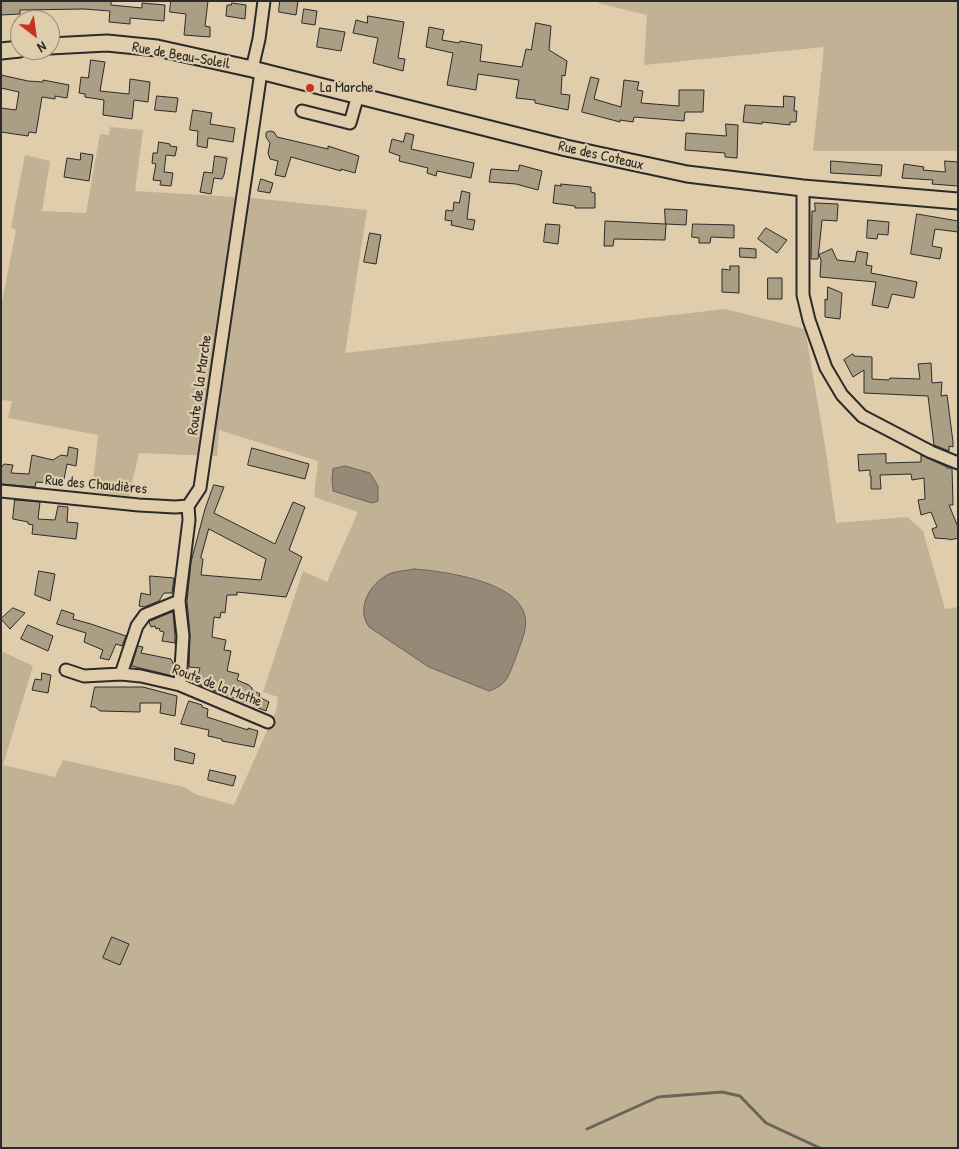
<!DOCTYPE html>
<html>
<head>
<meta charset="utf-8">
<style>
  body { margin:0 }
  #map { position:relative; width:959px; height:1149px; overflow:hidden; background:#dfcdab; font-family:"Patrick Hand",sans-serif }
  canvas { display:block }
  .frame { position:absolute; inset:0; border:2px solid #2b2b2b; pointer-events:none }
  .north { position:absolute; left:10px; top:10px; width:50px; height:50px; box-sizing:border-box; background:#dfcdab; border:1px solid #978c78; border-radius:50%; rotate:150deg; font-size:14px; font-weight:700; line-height:20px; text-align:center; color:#2b2b2b }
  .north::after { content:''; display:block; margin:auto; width:18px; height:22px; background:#c8321e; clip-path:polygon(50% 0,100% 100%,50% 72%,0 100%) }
</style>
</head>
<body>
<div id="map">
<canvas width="959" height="1149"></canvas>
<div class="frame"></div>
<div class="north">N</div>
</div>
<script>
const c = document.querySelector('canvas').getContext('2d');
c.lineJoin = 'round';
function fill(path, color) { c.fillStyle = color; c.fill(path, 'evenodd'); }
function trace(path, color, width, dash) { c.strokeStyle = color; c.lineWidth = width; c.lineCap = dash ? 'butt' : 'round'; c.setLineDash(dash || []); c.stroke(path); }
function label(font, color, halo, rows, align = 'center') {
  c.font = font + ' "Patrick Hand",sans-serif'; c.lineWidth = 4.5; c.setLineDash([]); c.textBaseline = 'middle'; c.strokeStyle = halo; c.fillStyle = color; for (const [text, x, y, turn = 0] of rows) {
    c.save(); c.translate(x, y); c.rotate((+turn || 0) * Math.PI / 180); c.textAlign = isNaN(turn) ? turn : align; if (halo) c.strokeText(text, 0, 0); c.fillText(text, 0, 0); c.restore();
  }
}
fill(new Path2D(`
  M599,1H958V151H813L824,47L644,65L647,15L598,3Z
  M110,127L143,130L135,191L252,198L367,210L345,353L725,309L805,329L826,452L836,523L907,517L923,531L945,609L958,607V1148H1V651L33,666L3,765L55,777L63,760L184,787L195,794L234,805L276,711L278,697L263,692L303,571L327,582L358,512L314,497L318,461L219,430L217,456L139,453L129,496L92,491L98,435L8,418L12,401L1,400V307L16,230L11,227L25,155L50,161L42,211L86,213L100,134L109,135ZM414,569C451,571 494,578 522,606L489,691L429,667L389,574Z`), '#c1b296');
const water = new Path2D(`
  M345,466L370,473L378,486V501L372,503L333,491L332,479L333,469Z
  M414,569C443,571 518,581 525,616C528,629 520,645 516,657C509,674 508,685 489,691L429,667L369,627C356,609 369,585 387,575C394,571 405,571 414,569Z`);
fill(water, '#958a78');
trace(water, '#6b6459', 1);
trace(new Path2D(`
  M587,1129L658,1097L722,1092L740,1096L766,1123L820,1148`), '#6b6459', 3);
const building = new Path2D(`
  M1,1H111V5L142,8V3L165,5L164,21L130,18V24L109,22L110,11L84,9L20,10V14L1,15Z
  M171,1H208L205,26L210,27V37L184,35L186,14L170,12Z
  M280,1H298L296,15L279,12Z
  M232,3L246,5L245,19L226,16L227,5H231Z
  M304,9L317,11L315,25L302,23Z
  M368,16L404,22L398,58L405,59L403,71L373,63L378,38L353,33L356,20L367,23Z
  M536,23L551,26L549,50L567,61L565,76L562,75L561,94L570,95L568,110L535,103V100L516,98L519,80L478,74L476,90L447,85L453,53L426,47L429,27L444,30L442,40L459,43L460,41L482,45L480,61L522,67L526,49L531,50Z
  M320,28L345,32L341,51L317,47Z
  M91,60L105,62L100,91L129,94L130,79L150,82L148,102L134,100L132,119L103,115L104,100L85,97V94L79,93L81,77L88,78Z
  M1,75L28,81L43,82V80L69,85L67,98L55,96V99L42,97L36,133L29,132L28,136L1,132V108L16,110L19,92L1,88Z
  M591,77L599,79L594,99L621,107L624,80L639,82L637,90L643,91L641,103L679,106V90H704L703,112H685L684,121L634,117L633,122L620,120V122L582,112Z
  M157,96L178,98L176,112L155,110Z
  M784,96L795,97L794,111H797L796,122H790V125L762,122V124L743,122L745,105L783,107Z
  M193,110L212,113L210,124L235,128L233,142L208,138L207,148L197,146L198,131L190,130Z
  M726,124L738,125L737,158L725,157V153L685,150L686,133L726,136Z
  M270,131L274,132L277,137L328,149V146L359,156L355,173L341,169V171L291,157L285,177L275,175L278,161L270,159L268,153L270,143L266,137V133Z
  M406,133L414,135L411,149L474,163L471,178L437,171L436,176L427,173L428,168L399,161L400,156L389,152L392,139L403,142Z
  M159,142L170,144V146L177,147L175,156L166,155L164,172L173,173L171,186L160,185L161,181L153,180L156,164L152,163L153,153H157Z
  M81,153L93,155L89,181L64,177L67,158L80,160Z
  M215,156L227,158L224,175L222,179L214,178L211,194L200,192L204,172L212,173Z
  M831,161L882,165L881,176L831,173Z
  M945,161L958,162V186L932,184L933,180L902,178L904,164L924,167L923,170L945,172Z
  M520,165L542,171L538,190L516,184L489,182L491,169L518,171Z
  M261,179L273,183L270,193L258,191Z
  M561,184L591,187V192L595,193V208H575V206L553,203L555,185L561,186Z
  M462,191L470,193L467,219L475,220L473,230L451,225L452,221L445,220L446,210L453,211L454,202L459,203Z
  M815,203L838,204L837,221L822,220L818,259H811L812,211H815Z
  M665,209L687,210L686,225L666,224L665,240L614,239L613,246H604L605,221L665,224Z
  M917,214L958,221V232L935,229L932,246L942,248L940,259L911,254Z
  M868,220L889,222L888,235L878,234L877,239L867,238Z
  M546,224L560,225L558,244L544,242Z
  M693,224L734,225V238L711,237L710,243H699V238L692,237Z
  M766,228L787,240L777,253L758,239Z
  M370,233L381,235L376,264L364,262Z
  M740,248L756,249V258L740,257Z
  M832,249L837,260L855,262L857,251L868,253L866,265L872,266L871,273L917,282L914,298L892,294L888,308L872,305L876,282L820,277L821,260L819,255Z
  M730,266H739V293L722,292V269L730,270Z
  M768,278H782V299H768Z
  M828,287L842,293L840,319L825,317V299L827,300Z
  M853,354L854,356L872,357V379L889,380L890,378L920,379L918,364L931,363L932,383L942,382L941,396L947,395L953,442V447L949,446V451L934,445L928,396L864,393V370L853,377L844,360Z
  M69,447L78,449L76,466L67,464L63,484L36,482L35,487L1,484V468L4,464L13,465L11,473L29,474L32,455L53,460L61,455L67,456Z
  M252,448L309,464L305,479L248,465Z
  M886,454V463L921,462V455L947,467V468H952L953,505H949L958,527V538L950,540L949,539L935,538L932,529L937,527L931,512L921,515L918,500L925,499L924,478L912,480L911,474L880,475L881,489H871V476H870V470L859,471L858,455Z
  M214,485L224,487L214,513L275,544L293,502L305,507L289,550L302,557L286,597L237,592V595H227L225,613L221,612L220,618L214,617L212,637L226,640L224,650L231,651L227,671L239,674L237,680L249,685L252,688V690L260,694L259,697L269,702L266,711L196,683L200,668L189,667L190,635L187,601L191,562L205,509ZM209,529L266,559L261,580L201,575L203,559L201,558Z
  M15,500L40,502L38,519L55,520L58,506L68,507L67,522L78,523L76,539L32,534L33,525L28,524V522L13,519Z
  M39,571L55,574L50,601L35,595Z
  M150,576L174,578L172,593H164L159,601L144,607L139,606L141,593L150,595Z
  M13,608L25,613L10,629L1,619Z
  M62,610L74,614L73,619L91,624L126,636L122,646L116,644L109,660L100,658L103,650L84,642L86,633L57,624Z
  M173,612L175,636V643L162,641L164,632L160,631L159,628L156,629L155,626L151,627L149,622Z
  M28,625L53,636L48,651L21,639Z
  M138,646L143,647L141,653L171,659L174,665L173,676L132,666Z
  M42,673L51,675L48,693L32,690L35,679L41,680Z
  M95,687H143L177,696L175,716L160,713L161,703H140V712L100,711L95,707H91Z
  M189,701L202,705V707L208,709L207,717L248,730V728L258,731L254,747L222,741V739L208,736L209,730L181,724Z
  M175,748L195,754L193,764L175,760Z
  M210,770L236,776L233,786L208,780Z
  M112,937L129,944L120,965L103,958Z`);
fill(building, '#aa9e85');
trace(building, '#2b2b2b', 1);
const minor = new Path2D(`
  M252,69L259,39L264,1
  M302,111L350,123L358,95
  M803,188V295L809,320L826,368L842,395L862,416L931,452L958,463
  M1,491L139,505L175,507L188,506
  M66,670L84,676L121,674L141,676L180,685L268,722
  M121,674L137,626L145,615L179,601
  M180,685L183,636L179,601L189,520L188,506L200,488L203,467L261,72`);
const tertiary = new Path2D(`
  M50,46L107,43L157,48L252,69L566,148L687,174L803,188L958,201
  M1,51L20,49`);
trace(minor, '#2b2b2b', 15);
trace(tertiary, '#2b2b2b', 19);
trace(minor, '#dfcdab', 11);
trace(tertiary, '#dfcdab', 15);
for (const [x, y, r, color] of [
  [310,88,5,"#c8321e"]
]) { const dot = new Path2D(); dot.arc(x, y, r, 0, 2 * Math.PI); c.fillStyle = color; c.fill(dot); trace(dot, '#dfcdab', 2); }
label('15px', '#2b2b2b', '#dfcdab', [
  ["Rue de Beau-Soleil",181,56,10],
  ["Rue des Coteaux",601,156,13],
  ["Route de la Marche",200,385,-82],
  ["Rue des Chaudières",96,485,5],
  ["Route de la Mothe",217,686,21]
]);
label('15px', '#2b2b2b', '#dfcdab', [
  ["La Marche",320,88]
], 'left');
</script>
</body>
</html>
